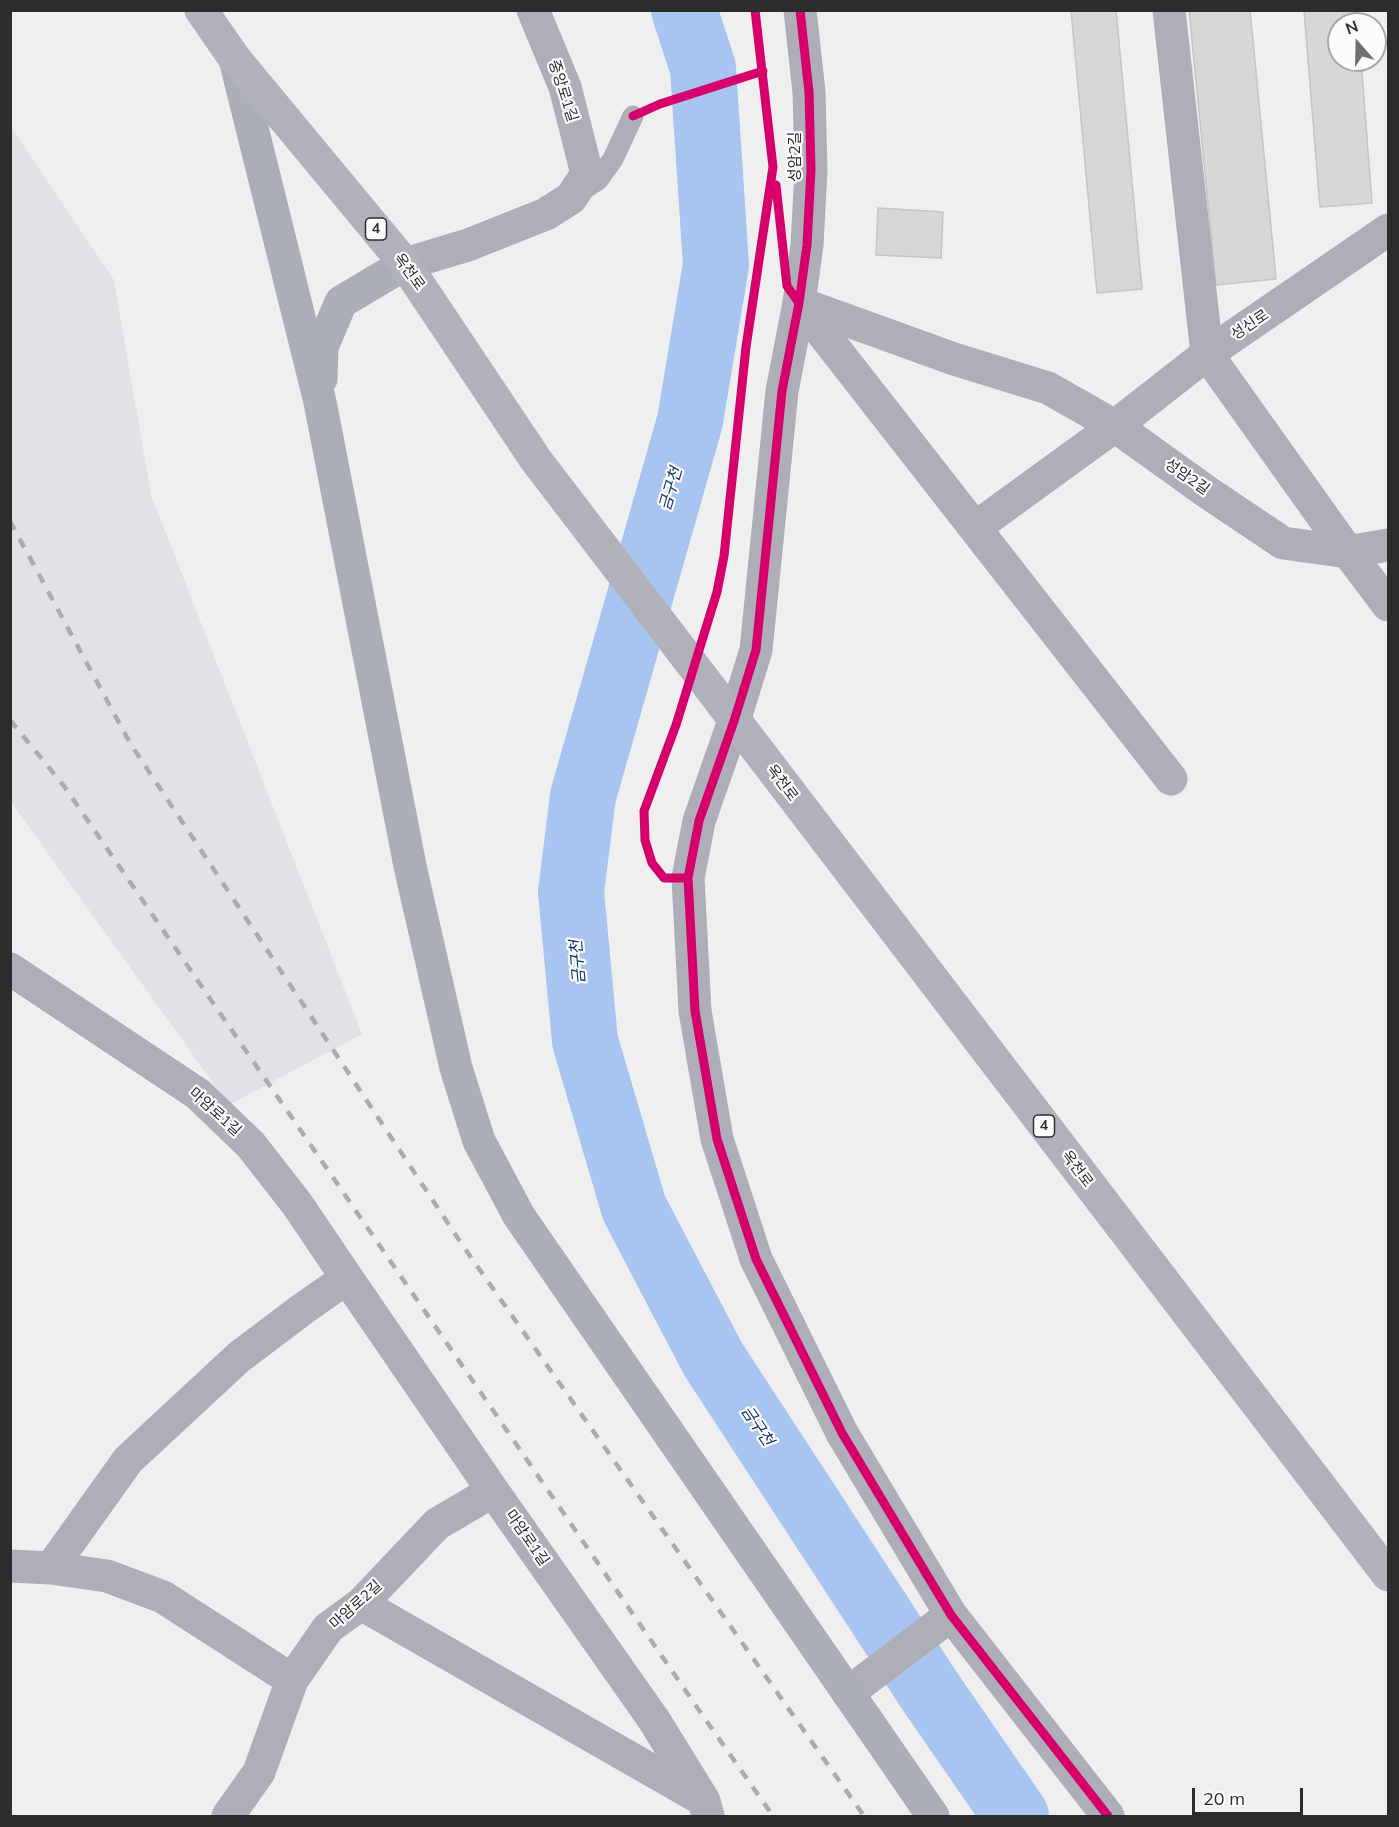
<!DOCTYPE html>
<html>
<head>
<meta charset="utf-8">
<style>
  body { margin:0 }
  #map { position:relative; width:1399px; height:1827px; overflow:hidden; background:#f0eff0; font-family:Mulish,sans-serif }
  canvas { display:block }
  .frame { position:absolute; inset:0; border:12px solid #2c2c2d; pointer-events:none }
  .north { position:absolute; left:1327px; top:12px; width:60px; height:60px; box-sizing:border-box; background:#fdfbfe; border:2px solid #a9a8aa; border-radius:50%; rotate:340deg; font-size:16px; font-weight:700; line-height:24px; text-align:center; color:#2c2c2d }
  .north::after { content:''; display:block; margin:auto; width:21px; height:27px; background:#717071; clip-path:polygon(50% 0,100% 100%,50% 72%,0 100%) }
  .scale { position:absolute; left:1192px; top:1788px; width:111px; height:27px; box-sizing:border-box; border:3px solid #2c2c2d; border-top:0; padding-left:8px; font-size:18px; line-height:21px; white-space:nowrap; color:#2c2c2d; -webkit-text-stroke:4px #fdfbfe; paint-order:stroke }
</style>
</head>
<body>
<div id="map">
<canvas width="1399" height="1827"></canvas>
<div class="frame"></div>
<div class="north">N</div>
<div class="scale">20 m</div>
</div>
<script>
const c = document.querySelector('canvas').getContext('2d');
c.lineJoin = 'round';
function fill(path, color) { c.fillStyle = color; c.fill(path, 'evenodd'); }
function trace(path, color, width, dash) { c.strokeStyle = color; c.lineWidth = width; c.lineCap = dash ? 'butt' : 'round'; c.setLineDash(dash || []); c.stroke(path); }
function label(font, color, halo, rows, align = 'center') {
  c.font = font + ' Mulish,"Noto Sans KR",sans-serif'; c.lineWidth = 4.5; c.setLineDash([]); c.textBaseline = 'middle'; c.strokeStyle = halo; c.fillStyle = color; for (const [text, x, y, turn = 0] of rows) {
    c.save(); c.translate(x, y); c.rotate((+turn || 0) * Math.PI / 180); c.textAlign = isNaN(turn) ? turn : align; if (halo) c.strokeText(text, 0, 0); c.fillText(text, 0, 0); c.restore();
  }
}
fill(new Path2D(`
  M10,125L114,280L151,495L362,1034L229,1105L11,802Z`), '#e3e0e6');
trace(new Path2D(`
  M684,10L703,68L716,265L690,421L583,796L571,892L585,1041L634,1208L713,1359L929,1690L1016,1816`), '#a8c5f1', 66);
const building = new Path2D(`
  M1071,10H1116L1142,289L1097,293Z
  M1189,10H1250L1276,279L1216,285Z
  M1304,10H1357L1358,24H1339V60H1361L1372,203L1320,207Z
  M878,208L943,212L941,258L876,255Z`);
fill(building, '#d8d7d8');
trace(building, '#c5c5c6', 1.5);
trace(new Path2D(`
  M581,191L598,180L613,159L633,116`), '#adaeb8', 21);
trace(new Path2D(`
  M800,10L809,92L811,170L807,245L799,303L782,391L756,650L734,721L699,821L688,878L695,1011L717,1139L756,1259L842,1433L951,1615L1108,1816
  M1169,10L1207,354L1348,552L1388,605
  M405,264L468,245L546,214L571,198L587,174L565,87L533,10
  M799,303L954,359L1048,388L1115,426L1207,492L1283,543L1348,552L1388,545
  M799,303L1171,779
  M976,527L1115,426L1207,354L1388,230
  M10,969L198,1094L251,1145L297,1204L347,1278L493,1491L654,1720L704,1801L708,1816
  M10,1566L51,1568L107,1576L163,1597L292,1680
  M51,1568L128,1460L239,1357L304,1308L347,1278
  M361,1604L700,1798
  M848,1693L951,1615
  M228,1816L259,1772L292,1680L328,1628L361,1604L437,1524L493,1491`), '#adaeb8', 33);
trace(new Path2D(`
  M235,59L320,402L410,866L456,1068L479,1141L519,1216L933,1816
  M321,379L322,347L341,302L405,264`), '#acaeb7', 33);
trace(new Path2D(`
  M201,10L235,59L405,264L536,460L1388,1575`), '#b0b1ba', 33);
trace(new Path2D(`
  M10,521L130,743L463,1246L864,1816
  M10,720L64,786L694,1703L773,1816`), '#aaacb1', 4.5, [10, 10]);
trace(new Path2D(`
  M800,10L809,92L811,170L807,245L799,303L782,391L756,650L734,721L699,821L688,878L695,1011L717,1139L756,1259L842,1433L951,1615L1108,1816
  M633,116L660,104L763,71
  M776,185L787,286L799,303
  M688,878H664L652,863L645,840L644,811L676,725L717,592L724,556L746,347L773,167L755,10`), '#d6006c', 9);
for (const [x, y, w] of [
  [376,229,21],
  [1044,1126,21]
]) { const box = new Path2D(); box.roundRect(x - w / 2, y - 11, w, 22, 4.5); c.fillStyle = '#fdfbfe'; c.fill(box); trace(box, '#2c2c2d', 1.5); }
label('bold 14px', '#2c2c2d', null, [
  ["4",376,229],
  ["4",1044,1126]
]);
label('15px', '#2c2c2d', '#fdfbfe', [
  ["중앙로1길",563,91,72],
  ["성암2길",795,157,-90],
  ["옥천로",409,272,54],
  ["성신로",1250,325,-34],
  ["성암2길",1187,477,35],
  ["옥천로",782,783,53],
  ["마암로1길",215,1112,42],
  ["옥천로",1077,1169,53],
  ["마암로1길",527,1538,55],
  ["마암로2길",356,1605,-42]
]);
label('italic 16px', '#0c336a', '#fdfbfe', [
  ["금구천",671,489,-74],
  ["금구천",578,962,-95],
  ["금구천",757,1426,56]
]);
</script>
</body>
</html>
